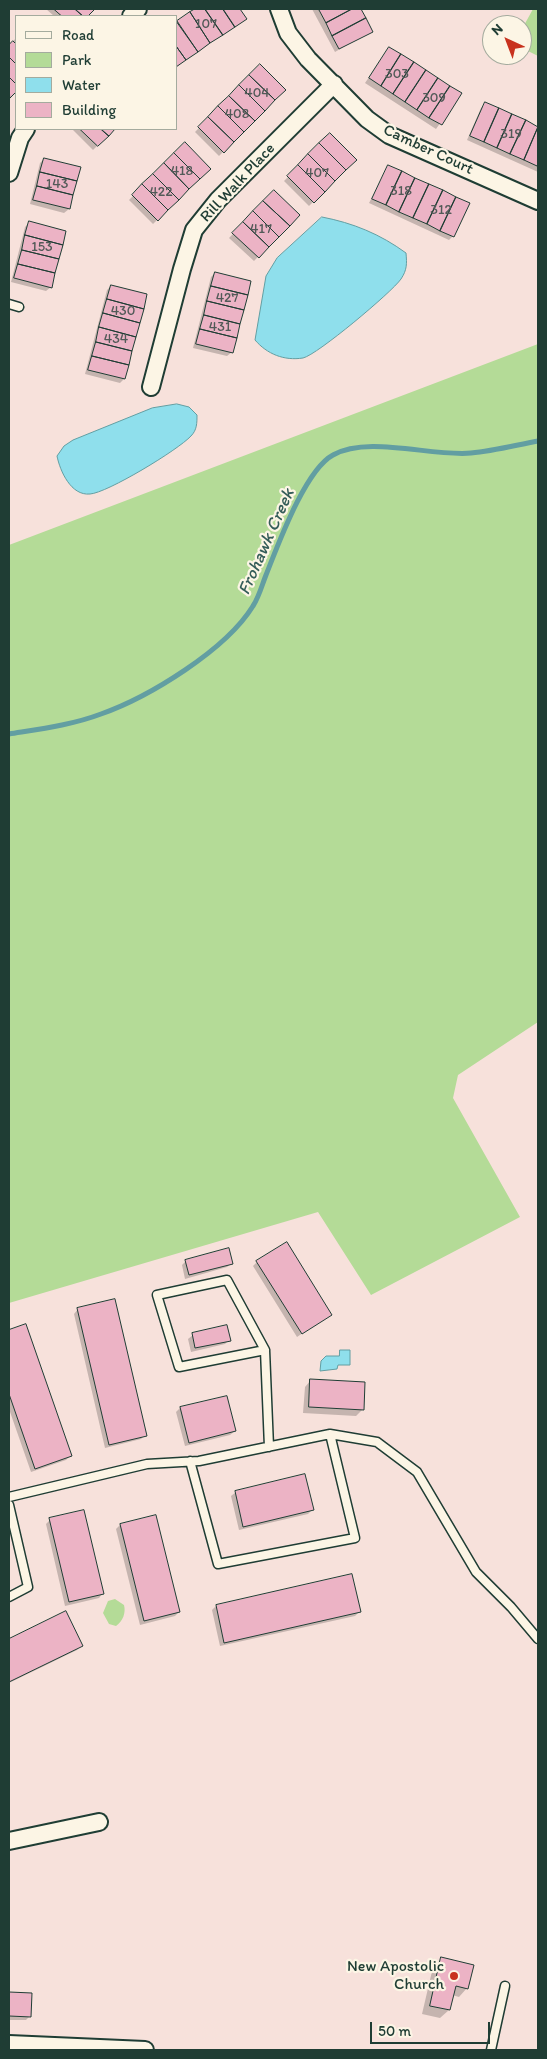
<!DOCTYPE html>
<html>
<head>
<meta charset="utf-8">
<style>
  body { margin:0 }
  #map { position:relative; width:547px; height:2059px; overflow:hidden; background:#f7e1db; font-family:Itim,sans-serif }
  canvas { display:block }
  .frame { position:absolute; inset:0; border:10px solid #1f3d34; pointer-events:none }
  .legend { position:absolute; left:15px; top:15px; width:162px; height:115px; box-sizing:border-box; background:#fcf5e5; border:1px solid #a4ab9e; margin:0; padding:6px 9px; list-style:none; font-size:15px; color:#1f3d34 }
  .legend li { display:flex; align-items:center; gap:10px; height:25px }
  .legend b { width:25px; border:1px solid #a4ab9e }
  .north { position:absolute; left:482px; top:15px; width:50px; height:50px; box-sizing:border-box; background:#fcf5e5; border:1px solid #a4ab9e; border-radius:50%; rotate:317deg; font-size:14px; font-weight:700; line-height:20px; text-align:center; color:#1f3d34 }
  .north::after { content:''; display:block; margin:auto; width:18px; height:22px; background:#c8321e; clip-path:polygon(50% 0,100% 100%,50% 72%,0 100%) }
  .scale { position:absolute; left:370px; top:2022px; width:120px; height:22px; box-sizing:border-box; border:2px solid #1f3d34; border-top:0; padding-left:6px; font-size:15px; line-height:18px; white-space:nowrap; color:#1f3d34; -webkit-text-stroke:4px #fcf5e5; paint-order:stroke }
</style>
</head>
<body>
<div id="map">
<canvas width="547" height="2059"></canvas>
<div class="frame"></div>
<ul class="legend">
<li><b style="height:6px;background:#fcf5e5"></b>Road</li>
<li><b style="height:14px;background:#b4db97"></b>Park</li>
<li><b style="height:14px;background:#8fdfec"></b>Water</li>
<li><b style="height:14px;background:#ecb3c5"></b>Building</li>
</ul>
<div class="north">N</div>
<div class="scale">50 m</div>
</div>
<script>
const c = document.querySelector('canvas').getContext('2d');
c.lineJoin = 'round';
function fill(path, color) { c.fillStyle = color; c.fill(path, 'evenodd'); }
function trace(path, color, width, dash) { c.strokeStyle = color; c.lineWidth = width; c.lineCap = dash ? 'butt' : 'round'; c.setLineDash(dash || []); c.stroke(path); }
function label(font, color, halo, rows, align = 'center') {
  c.font = font + ' Itim,sans-serif'; c.lineWidth = 4.5; c.setLineDash([]); c.textBaseline = 'middle'; c.strokeStyle = halo; c.fillStyle = color; for (const [text, x, y, turn = 0] of rows) {
    c.save(); c.translate(x, y); c.rotate((+turn || 0) * Math.PI / 180); c.textAlign = isNaN(turn) ? turn : align; if (halo) c.strokeText(text, 0, 0); c.fillText(text, 0, 0); c.restore();
  }
}
fill(new Path2D(`
  M533,9H538V56L522,48V29Z
  M538,344V1022L458,1075L453,1098L520,1217L371,1295L318,1212L9,1303V545Z
  M115,1599L124,1605C126,1613 123,1621 116,1626L109,1624L103,1613L108,1601Z`), '#b4db97');
const water = new Path2D(`
  M322,217C353,223 380,234 406,253C407,264 407,270 401,279C392,292 317,355 303,358C284,361 267,354 255,340L266,276L277,258Z
  M177,404L189,407L197,415C197,423 197,430 191,436C178,450 107,493 90,494C71,496 60,471 57,456L64,446L73,440L152,408Z
  M340,1350H350V1365H338L337,1369L320,1371L321,1361L326,1356H339Z`);
fill(water, '#8fdfec');
trace(water, '#629ea2', 1);
fill(new Path2D(`
  M46,9H94L86,16H54Z
  M197,9H239L245,19L176,67V23Z
  M312,9H360L371,31L335,52Z
  M16,38V90L9,98V46Z
  M389,48L461,94L436,129L365,83Z
  M260,66L284,90L219,156L195,132Z
  M486,104L538,127V172L467,140L481,108Z
  M72,129H114L93,150Z
  M330,135L355,160L309,206L284,181Z
  M185,144L209,169L153,224L129,200Z
  M44,159L79,168L69,209L64,213L30,204L40,163Z
  M389,166L453,236L449,240L369,203Z
  M274,191L298,215L254,261L229,238Z
  M29,223L51,287L46,291L11,282L25,227Z
  M215,273L232,352L227,356L193,348L211,277Z
  M111,286L146,295L124,379L120,383L85,374L107,290Z
  M186,1261L232,1263L227,1267L185,1279L182,1265Z
  M257,1262L331,1314L297,1337L253,1266Z
  M78,1309L145,1435L141,1439L105,1448L74,1314Z
  M25,1326L70,1456L66,1460L31,1472L9,1409V1331Z
  M193,1335L229,1340L225,1344L191,1352L188,1339Z
  M311,1380L363,1409L356,1416L303,1413L305,1387Z
  M180,1408L235,1431L230,1435L185,1446L176,1412Z
  M236,1492L312,1510L308,1514L239,1530L231,1496Z
  M50,1520L103,1593L99,1598L65,1606L46,1524Z
  M120,1525L179,1612L175,1616L140,1625L116,1529Z
  M216,1606L360,1611L355,1616L220,1646L212,1610Z
  M65,1612L81,1645L77,1650L9,1683V1640Z
  M442,1959L467,1988L459,1997L452,1995L449,2010L440,2018L422,2014L433,1967Z
  M9,1993L31,1994L30,2016L26,2020H9Z`), '#0003');
trace(new Path2D(`
  M9,734C40,729 72,725 101,714C149,697 226,650 253,606C259,597 262,585 266,575C278,545 305,470 333,455C368,435 432,457 471,453C494,451 516,445 538,441`), '#629ea2', 5);
const building = new Path2D(`
  M54,9H75L83,16H62Z
  M75,9H95L88,16H83Z
  M195,9H205L223,35L210,43L190,12Z
  M205,9H223L235,27L223,35Z
  M223,9H240L247,19L235,27Z
  M320,9H352L326,23L319,10Z
  M352,9H361L366,18L332,36L326,23Z
  M190,12L210,43L198,52L177,21Z
  M366,18L373,32L339,49L332,36Z
  M176,21L198,52L186,60L176,46Z
  M13,41L16,44V64L9,57V45Z
  M176,46L186,60L176,67Z
  M389,47L401,54L381,86L369,78Z
  M401,54L414,62L393,94L381,86Z
  M9,57L16,64V84L9,77Z
  M414,62L426,70L405,102L393,94Z
  M260,64L286,90L275,100L249,75Z
  M426,70L438,78L417,110L405,102Z
  M249,75L275,100L265,111L239,85Z
  M9,77L16,84V92L10,98Z
  M438,78L450,86L429,118L417,110Z
  M239,85L265,111L255,121L229,96Z
  M450,86L462,93L442,125L429,118Z
  M229,96L255,121L244,132L218,106Z
  M485,102L499,108L484,142L470,136Z
  M218,106L244,132L234,142L208,117Z
  M499,108L512,114L497,148L484,142Z
  M512,114L526,120L510,154L497,148Z
  M208,117L234,142L224,153L198,127Z
  M526,120L538,127L524,160L510,154Z
  M538,127V164L537,166L524,160Z
  M80,129H101L109,136L98,146Z
  M101,129H115L109,136Z
  M330,133L357,160L346,170L319,143Z
  M185,142L211,169L200,179L174,153Z
  M319,143L346,170L335,181L308,154Z
  M174,153L200,179L189,189L164,163Z
  M308,154L335,181L325,192L298,165Z
  M44,158L81,167L77,181L40,172Z
  M164,163L189,189L179,200L153,174Z
  M298,165L325,192L314,203L287,176Z
  M388,165L402,171L386,205L372,199Z
  M402,171L415,178L399,212L386,205Z
  M40,172L77,181L73,195L37,186Z
  M153,174L179,200L168,210L142,184Z
  M415,178L429,184L413,218L399,212Z
  M142,184L168,210L158,221L132,195Z
  M429,184L443,190L427,224L413,218Z
  M37,186L73,195L70,209L33,200Z
  M274,190L300,215L290,226L263,201Z
  M443,190L456,197L440,231L427,224Z
  M456,197L470,203L454,237L440,231Z
  M263,201L290,226L279,237L253,211Z
  M253,211L279,237L269,247L243,222Z
  M29,221L66,231L63,245L25,235Z
  M243,222L269,247L259,258L232,233Z
  M25,235L63,245L59,259L22,250Z
  M22,250L59,259L55,273L18,264Z
  M18,264L55,273L52,288L14,278Z
  M215,272L251,281L248,295L211,286Z
  M111,285L147,294L144,309L107,299Z
  M211,286L248,295L244,310L207,301Z
  M107,299L144,309L140,323L103,313Z
  M207,301L244,310L240,324L204,315Z
  M103,313L140,323L136,337L99,327Z
  M204,315L240,324L237,338L200,329Z
  M99,327L136,337L132,351L96,342Z
  M200,329L237,338L233,353L196,344Z
  M96,342L132,351L129,365L92,356Z
  M92,356L129,365L125,379L88,370Z
  M287,1242L332,1315L302,1334L256,1261Z
  M229,1248L233,1264L189,1275L185,1260Z
  M115,1299L147,1436L109,1445L77,1308Z
  M26,1324L72,1456L35,1469L9,1394V1330Z
  M227,1325L231,1341L195,1348L192,1333Z
  M310,1379L365,1382L364,1410L309,1407Z
  M227,1396L236,1431L189,1443L180,1407Z
  M305,1474L314,1510L243,1527L235,1491Z
  M84,1510L104,1594L69,1602L49,1518Z
  M156,1515L180,1612L144,1621L120,1524Z
  M352,1574L361,1612L224,1643L216,1605Z
  M66,1611L83,1646L9,1682V1639Z
  M441,1957L474,1965L468,1989L456,1986L450,2010L430,2006Z
  M9,1992L32,1993L31,2017L9,2016Z`);
fill(building, '#ecb3c5');
trace(building, '#1f3d34', 1);
const service = new Path2D(`
  M9,304L19,307
  M265,1350L227,1280L157,1295L179,1367L265,1350L269,1447
  M190,1461L218,1564L355,1538L330,1434
  M9,1497L147,1464L199,1461L330,1434L377,1442L417,1472L476,1572L511,1607L538,1639
  M9,1505L28,1587L9,1597
  M491,2050L505,1986`);
const minor = new Path2D(`
  M279,9L288,33L308,59L367,119L389,135L538,201
  M131,16L138,9
  M9,173L20,138L26,129
  M151,387L182,269L194,230L218,200L334,84
  M9,1841L99,1822
  M9,2044L145,2050`);
trace(service, '#1f3d34', 11);
trace(minor, '#1f3d34', 20);
trace(service, '#fcf5e5', 8);
trace(minor, '#fcf5e5', 16);
for (const [x, y, r, color] of [
  [454,1976,5,"#c8321e"]
]) { const dot = new Path2D(); dot.arc(x, y, r, 0, 2 * Math.PI); c.fillStyle = color; c.fill(dot); trace(dot, '#fcf5e5', 2); }
label('14px', '#525a58', null, [
  ["107",206,24],
  ["303",397,74],
  ["404",257,93],
  ["309",434,98],
  ["408",237,114],
  ["319",511,134],
  ["418",182,171],
  ["407",317,173],
  ["143",57,184],
  ["318",401,191],
  ["422",161,192],
  ["312",441,210],
  ["417",261,229],
  ["153",42,247],
  ["427",227,298],
  ["430",123,311],
  ["431",220,327],
  ["434",116,339]
]);
label('16px', '#1f3d34', '#fcf5e5', [
  ["Camber Court",428,150,25],
  ["Rill Walk Place",238,183,-47]
]);
label('16px', '#1f3d34', '#fcf5e5', [
  ["New Apostolic",444,1967],
  ["Church",444,1985]
], 'right');
label('italic 18px', '#355d59', '#fcf5e5', [
  ["Frohawk Creek",267,542,-66]
]);
</script>
</body>
</html>
